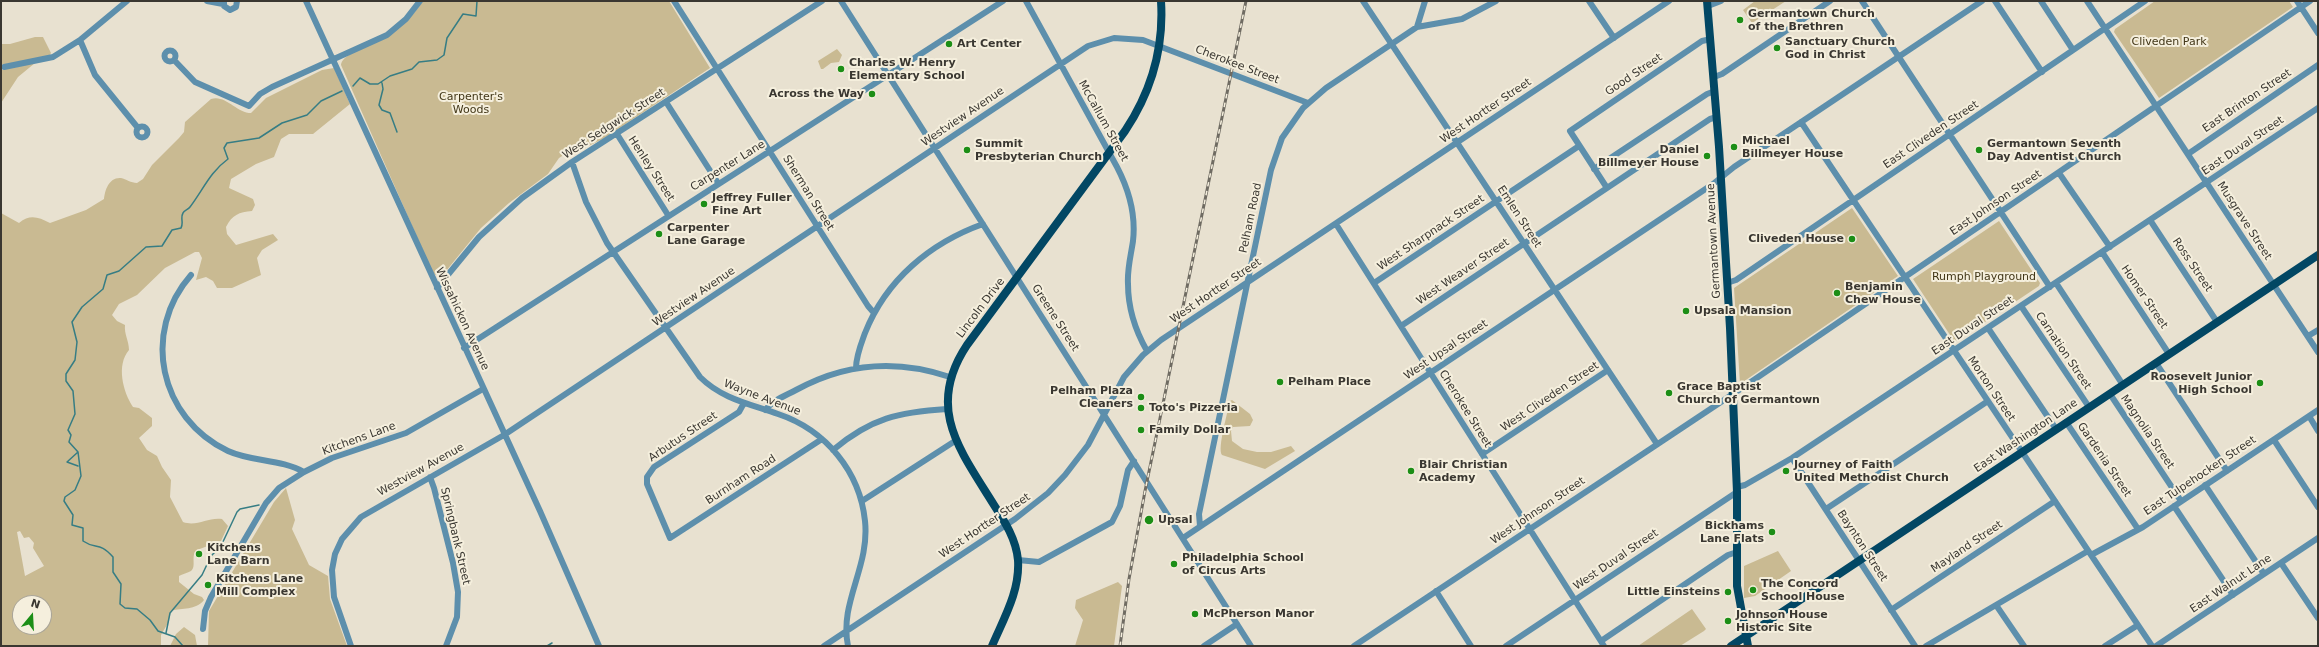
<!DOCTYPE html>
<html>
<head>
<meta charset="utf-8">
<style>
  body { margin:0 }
  #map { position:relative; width:2319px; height:647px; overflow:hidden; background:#e8e1d0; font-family:"DejaVu Sans",sans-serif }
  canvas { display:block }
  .frame { position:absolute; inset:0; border:2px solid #3a3731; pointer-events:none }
  .north { position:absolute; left:12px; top:595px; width:40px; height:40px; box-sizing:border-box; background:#f5efdd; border:1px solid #aaa598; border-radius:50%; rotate:18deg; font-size:11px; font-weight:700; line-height:16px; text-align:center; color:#3a3731 }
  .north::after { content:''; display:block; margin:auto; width:14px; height:18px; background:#1c8e16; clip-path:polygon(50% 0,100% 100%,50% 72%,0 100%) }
</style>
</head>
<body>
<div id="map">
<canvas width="2319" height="647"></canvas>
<div class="frame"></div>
<div class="north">N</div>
</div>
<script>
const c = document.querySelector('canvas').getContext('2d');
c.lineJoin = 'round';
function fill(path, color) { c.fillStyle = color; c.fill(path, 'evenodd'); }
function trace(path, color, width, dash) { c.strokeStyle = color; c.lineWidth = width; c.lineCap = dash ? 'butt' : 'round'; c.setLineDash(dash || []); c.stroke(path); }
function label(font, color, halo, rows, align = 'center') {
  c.font = font + ' "DejaVu Sans",sans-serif'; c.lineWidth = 4; c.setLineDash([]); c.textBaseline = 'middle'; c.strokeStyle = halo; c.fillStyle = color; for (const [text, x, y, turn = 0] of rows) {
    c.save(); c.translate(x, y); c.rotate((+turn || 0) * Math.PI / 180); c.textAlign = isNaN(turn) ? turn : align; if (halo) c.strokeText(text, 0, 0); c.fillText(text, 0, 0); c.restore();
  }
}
fill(new Path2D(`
  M423,1H669L710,68L603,139L582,149H573L559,158L548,174L509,203L481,228L446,271L436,275L433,273L341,65C342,55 360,50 368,46C392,35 408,23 423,1Z
  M1755,1H1786L1752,23L1743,10Z
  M2155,1H2289L2293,7L2159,98L2114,32L2115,29Z
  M35,37H43L51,53L49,56L1,65V44H10Z
  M837,49L842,55L839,62L831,63L823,69H821L818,61Z
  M35,63L18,77L1,103V70Z
  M334,68L350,104L313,134H289L281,139L274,157L256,164L231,179L229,188L253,199L255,205L252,211C239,212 232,215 226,227L227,234L236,245L273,234L278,240L262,250L257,258L261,275L232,288H217L213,281L206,277L196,280L202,258L199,252H195L165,268L137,295L119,304L112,315L117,321L125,325C124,334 129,341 129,350C116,365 123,392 133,407L139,408L152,418V426L139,438L147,450L157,456L162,467L171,480L170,497L183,522C197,527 208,517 222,519L228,526L221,541L197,550C190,556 197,566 191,571C188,573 182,574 179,576V582L194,594L202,597L204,600C195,611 183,607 171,611L168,623L161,635V646H1V213L19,223C30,214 38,217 50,223L86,210L104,199C105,190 109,177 121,178C126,179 131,183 137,183L143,179L152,165L179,138L184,132L185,122L211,99C225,94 237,113 251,113L266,98L322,70ZM20,531L24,538L29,537L34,543L33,548L44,566L25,576L17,532ZM20,603H44V627H20Z
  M1852,208L1898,276L1740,384L1734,288Z
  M1999,221L2040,283L2039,286L1958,340L1954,341L1913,279Z
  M1232,400L1250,414L1253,420L1250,426L1233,427L1231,431L1232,441L1243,449L1257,452H1271L1291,446L1295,451L1265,469L1222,455C1217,449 1228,411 1230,401Z
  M286,488L295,520L292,529L309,565L328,576L330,599L347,646H208L209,611L274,502Z
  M1778,551L1791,571L1755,596L1744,598V566Z
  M1118,582L1122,586L1114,646H1075L1083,620L1075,608L1076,600Z
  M1692,609L1706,629L1704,631L1680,646H1638Z
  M184,627L195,635L197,646H170L176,634Z`), '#c9ba92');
trace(new Path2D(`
  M382,83L383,89L379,105L382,110L390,113L397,132
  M353,86L360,78L370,84H378L390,76L412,69L419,62L437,60L444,55L447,38L463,14L476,16L477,1
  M78,466L67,462L78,452
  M166,633L170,613L202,575L211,556L221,546L237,512L240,509L259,505
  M183,646L175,637L158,631L150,620L137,609L125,608L120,604L121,584L113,572V557C99,541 96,550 83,541V528L72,525L73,515L64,501L65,497L75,490L81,476L78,452L69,442L71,435L68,430L75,414L73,391L66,381V374L75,360L77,342L72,322L82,307L103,289L107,275L119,271L146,247L162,246L172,230L181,228C184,223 180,218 183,213C184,210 188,210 190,207C203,190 210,172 228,159L224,148L227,143L259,138L282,123L307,115L321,101L342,91
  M547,646L552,643`), '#367d84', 1.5);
trace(new Path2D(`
  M207,1L223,4
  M224,1V6L230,10L236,7L237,1
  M306,1L540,511L599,646
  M674,1L868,306L874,313
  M841,1L1251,646
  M1026,1L1117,167C1129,190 1136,215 1133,241C1131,255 1127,269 1128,284C1128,307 1135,330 1147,351
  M1363,1L1657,444
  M1589,1L1614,38
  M1862,1L2050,287
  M1995,1L2042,72
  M2041,1L2073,50
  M2087,1L2318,352
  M2297,1L2318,33
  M1708,6L1721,1
  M1417,27L1462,19L1496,1
  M80,40L95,75L138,128
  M164.5 56a5.5 5.5 0 1 1 11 0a5.5 5.5 0 1 1-11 0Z
  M174,60L195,82L249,106L260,94L272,87L387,35L406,19L420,1
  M4,67L53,57L80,40L127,1
  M1714,77L1722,74L1830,1
  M666,102L718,183
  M1801,122L2152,646
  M136.5 132a5.5 5.5 0 1 1 11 0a5.5 5.5 0 1 1-11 0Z
  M617,134L668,215
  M2188,154L2318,65
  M572,162L586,202L607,243L700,377C722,399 750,404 778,414C826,430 860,472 865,521C870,567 839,602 848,646
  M1594,169L1707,94L1715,91
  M2059,173L2110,247
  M1607,188L1570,131L1702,41L1711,39
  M2150,220L2217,322
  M1336,224L1604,646
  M2102,252L2169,354
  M191,275C141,332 159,418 228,451C252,462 281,459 304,472
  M1374,283L1579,146
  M1727,283L1736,280L2145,1
  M2056,283L2123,385
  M437,288L479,237L522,198L572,162L822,1
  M2021,306L2089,407
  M1401,326L1710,119L1717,117
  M1988,328L2056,429
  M2308,336L2318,330
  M464,348L1003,1
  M2156,363L2227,471
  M856,368C856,356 861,344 865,333C886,280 930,243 983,224
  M2110,394L2181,501
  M744,403L739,412L654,467L647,477V484L670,538L822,439
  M765,410C773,400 785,396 796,390C845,363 897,359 950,377
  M2309,416L2318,431
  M2066,422L2138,529
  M2274,440L2318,507
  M833,450C871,418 899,412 947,409
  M1482,454L1608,370
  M1792,458L1915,646
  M430,477L434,488L453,563L458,592L457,617L446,646
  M2205,485L2264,574
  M1737,487L1745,485L1792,458L2318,108
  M862,501L955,441
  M2174,506L2233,595
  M1826,509L1988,401
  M1200,526L1199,514L1271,170L1282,138L1303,108L1326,88L1417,27L1425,1
  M1183,538L1713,184L1734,167L1982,1
  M2091,555L2143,527L2318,410
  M1018,560L1039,562L1112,522L1120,506L1128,470L1134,461
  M2281,563L2318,618
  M1436,591L1471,646
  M1996,605L2024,646
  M1891,610L2055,501
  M203,629L205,611L211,597L266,503L279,488L304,472L332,458L406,433L483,389
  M1601,641L1728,555L1737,552
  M351,646L334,597L332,570L335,554L342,539L361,517L504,435L1088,46L1114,38L1143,40L1308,103
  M824,646L1015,519L1048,493L1065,475L1088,445L1124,377L1143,355L1161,340L1669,1
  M1204,646L1237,624
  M1354,646L1742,388L2310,1
  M1506,646L1737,492
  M1926,646L2088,551
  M2105,646L2138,625
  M2156,646L2318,538`), '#5d8fac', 6);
trace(new Path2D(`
  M1707,1L1719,147L1730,328L1737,492V586L1748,646
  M992,646C1004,618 1020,591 1018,560C1016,539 1005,522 994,505C960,450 925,408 967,345L1125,131C1151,92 1164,48 1161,1
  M1731,646L2318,255`), '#024764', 8);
const rail = new Path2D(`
  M1120,646L1129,579L1145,491L1246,1`);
trace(rail, '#6f6b62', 3);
trace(rail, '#f5efdd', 1.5, [4.5]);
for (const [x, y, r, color] of [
  [1740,20,4,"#1c8e16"],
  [949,44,4,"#1c8e16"],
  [1777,48,4,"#1c8e16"],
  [841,69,4,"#1c8e16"],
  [872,94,4,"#1c8e16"],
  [1734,147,4,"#1c8e16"],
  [967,150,4,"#1c8e16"],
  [1979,150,4,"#1c8e16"],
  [1707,156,4,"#1c8e16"],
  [704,204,4,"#1c8e16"],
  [659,234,4,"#1c8e16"],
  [1852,239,4,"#1c8e16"],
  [1837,293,4,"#1c8e16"],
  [1686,311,4,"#1c8e16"],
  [1280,382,4,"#1c8e16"],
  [2260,383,4,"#1c8e16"],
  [1669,393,4,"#1c8e16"],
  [1141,397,4,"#1c8e16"],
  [1141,408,4,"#1c8e16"],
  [1141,430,4,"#1c8e16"],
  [1411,471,4,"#1c8e16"],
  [1786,471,4,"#1c8e16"],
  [1149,520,5,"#1c8e16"],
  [1772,532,4,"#1c8e16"],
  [199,554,4,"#1c8e16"],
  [1174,564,4,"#1c8e16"],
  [208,585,4,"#1c8e16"],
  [1753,590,4,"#1c8e16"],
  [1728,592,4,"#1c8e16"],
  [1195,614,4,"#1c8e16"],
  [1728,621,4,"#1c8e16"]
]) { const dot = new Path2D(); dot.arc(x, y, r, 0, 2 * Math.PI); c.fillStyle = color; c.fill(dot); trace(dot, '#f5efdd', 1.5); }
label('bold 11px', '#3a3731', '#f5efdd', [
  ["Germantown Church",1748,14],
  ["of the Brethren",1748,27],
  ["Sanctuary Church",1785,42],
  ["God in Christ",1785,55],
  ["Art Center",957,44],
  ["Charles W. Henry",849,63],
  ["Elementary School",849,76],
  ["Across the Way",864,94,"right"],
  ["Michael",1742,141],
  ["Billmeyer House",1742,154],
  ["Summit",975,144],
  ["Presbyterian Church",975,157],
  ["Germantown Seventh",1987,144],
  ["Day Adventist Church",1987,157],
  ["Daniel",1699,150,"right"],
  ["Billmeyer House",1699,163,"right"],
  ["Jeffrey Fuller",712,198],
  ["Fine Art",712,211],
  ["Carpenter",667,228],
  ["Lane Garage",667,241],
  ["Cliveden House",1844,239,"right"],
  ["Benjamin",1845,287],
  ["Chew House",1845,300],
  ["Upsala Mansion",1694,311],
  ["Roosevelt Junior",2252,377,"right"],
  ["High School",2252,390,"right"],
  ["Pelham Place",1288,382],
  ["Grace Baptist",1677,387],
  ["Church of Germantown",1677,400],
  ["Pelham Plaza",1133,391,"right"],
  ["Cleaners",1133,404,"right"],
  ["Toto's Pizzeria",1149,408],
  ["Family Dollar",1149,430],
  ["Blair Christian",1419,465],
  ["Academy",1419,478],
  ["Journey of Faith",1794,465],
  ["United Methodist Church",1794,478],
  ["Upsal",1158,520],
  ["Bickhams",1764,526,"right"],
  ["Lane Flats",1764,539,"right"],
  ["Kitchens",207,548],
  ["Lane Barn",207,561],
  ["Philadelphia School",1182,558],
  ["of Circus Arts",1182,571],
  ["Kitchens Lane",216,579],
  ["Mill Complex",216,592],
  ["The Concord",1761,584],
  ["School House",1761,597],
  ["Little Einsteins",1720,592,"right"],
  ["McPherson Manor",1203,614],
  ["Johnson House",1736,615],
  ["Historic Site",1736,628]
], 'left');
label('11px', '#413617', '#f5efdd', [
  ["Cliveden Park",2169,42],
  ["Carpenter's",471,97],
  ["Woods",471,110],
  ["Rumph Playground",1984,277]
]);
label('11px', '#3a3731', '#f5efdd', [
  ["Cherokee Street",1237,65,21],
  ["Good Street",1634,75,-34],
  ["East Brinton Street",2247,101,-34],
  ["West Hortter Street",1486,111,-34],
  ["Westview Avenue",963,117,-34],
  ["McCallum Street",1103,121,61],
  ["West Sedgwick Street",614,124,-33],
  ["East Cliveden Street",1931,135,-34],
  ["East Duval Street",2243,146,-34],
  ["Carpenter Lane",728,166,-32],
  ["Henley Street",651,169,57],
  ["Sherman Street",808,193,58],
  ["East Johnson Street",1996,203,-34],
  ["Emlen Street",1519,217,57],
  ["Pelham Road",1251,218,-78],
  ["Musgrave Street",2244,221,57],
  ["West Sharpnack Street",1431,233,-34],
  ["Germantown Avenue",1714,241,-93],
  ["Ross Street",2192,265,56],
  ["West Weaver Street",1463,272,-34],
  ["West Hortter Street",1216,291,-34],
  ["Westview Avenue",694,297,-34],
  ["Homer Street",2144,297,56],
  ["Lincoln Drive",981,308,-53],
  ["Greene Street",1055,318,57],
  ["Wissahickon Avenue",462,319,65],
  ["East Duval Street",1973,326,-34],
  ["West Upsal Street",1446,350,-34],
  ["Carnation Street",2063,351,56],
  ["Morton Street",1991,389,56],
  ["West Cliveden Street",1550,397,-34],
  ["Wayne Avenue",762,398,21],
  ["Cherokee Street",1465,409,58],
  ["Magnolia Street",2147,432,56],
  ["East Washington Lane",2026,436,-34],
  ["Arbutus Street",683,437,-34],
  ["Kitchens Lane",359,439,-20],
  ["Gardenia Street",2104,460,56],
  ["Westview Avenue",421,470,-29],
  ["East Tulpehocken Street",2200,476,-34],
  ["Burnham Road",741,480,-33],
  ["West Johnson Street",1538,511,-34],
  ["West Hortter Street",985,526,-34],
  ["Springbank Street",455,536,77],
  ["Baynton Street",1862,546,57],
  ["Mayland Street",1967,547,-34],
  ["West Duval Street",1616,560,-34],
  ["East Walnut Lane",2231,584,-34]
]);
</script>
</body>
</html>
